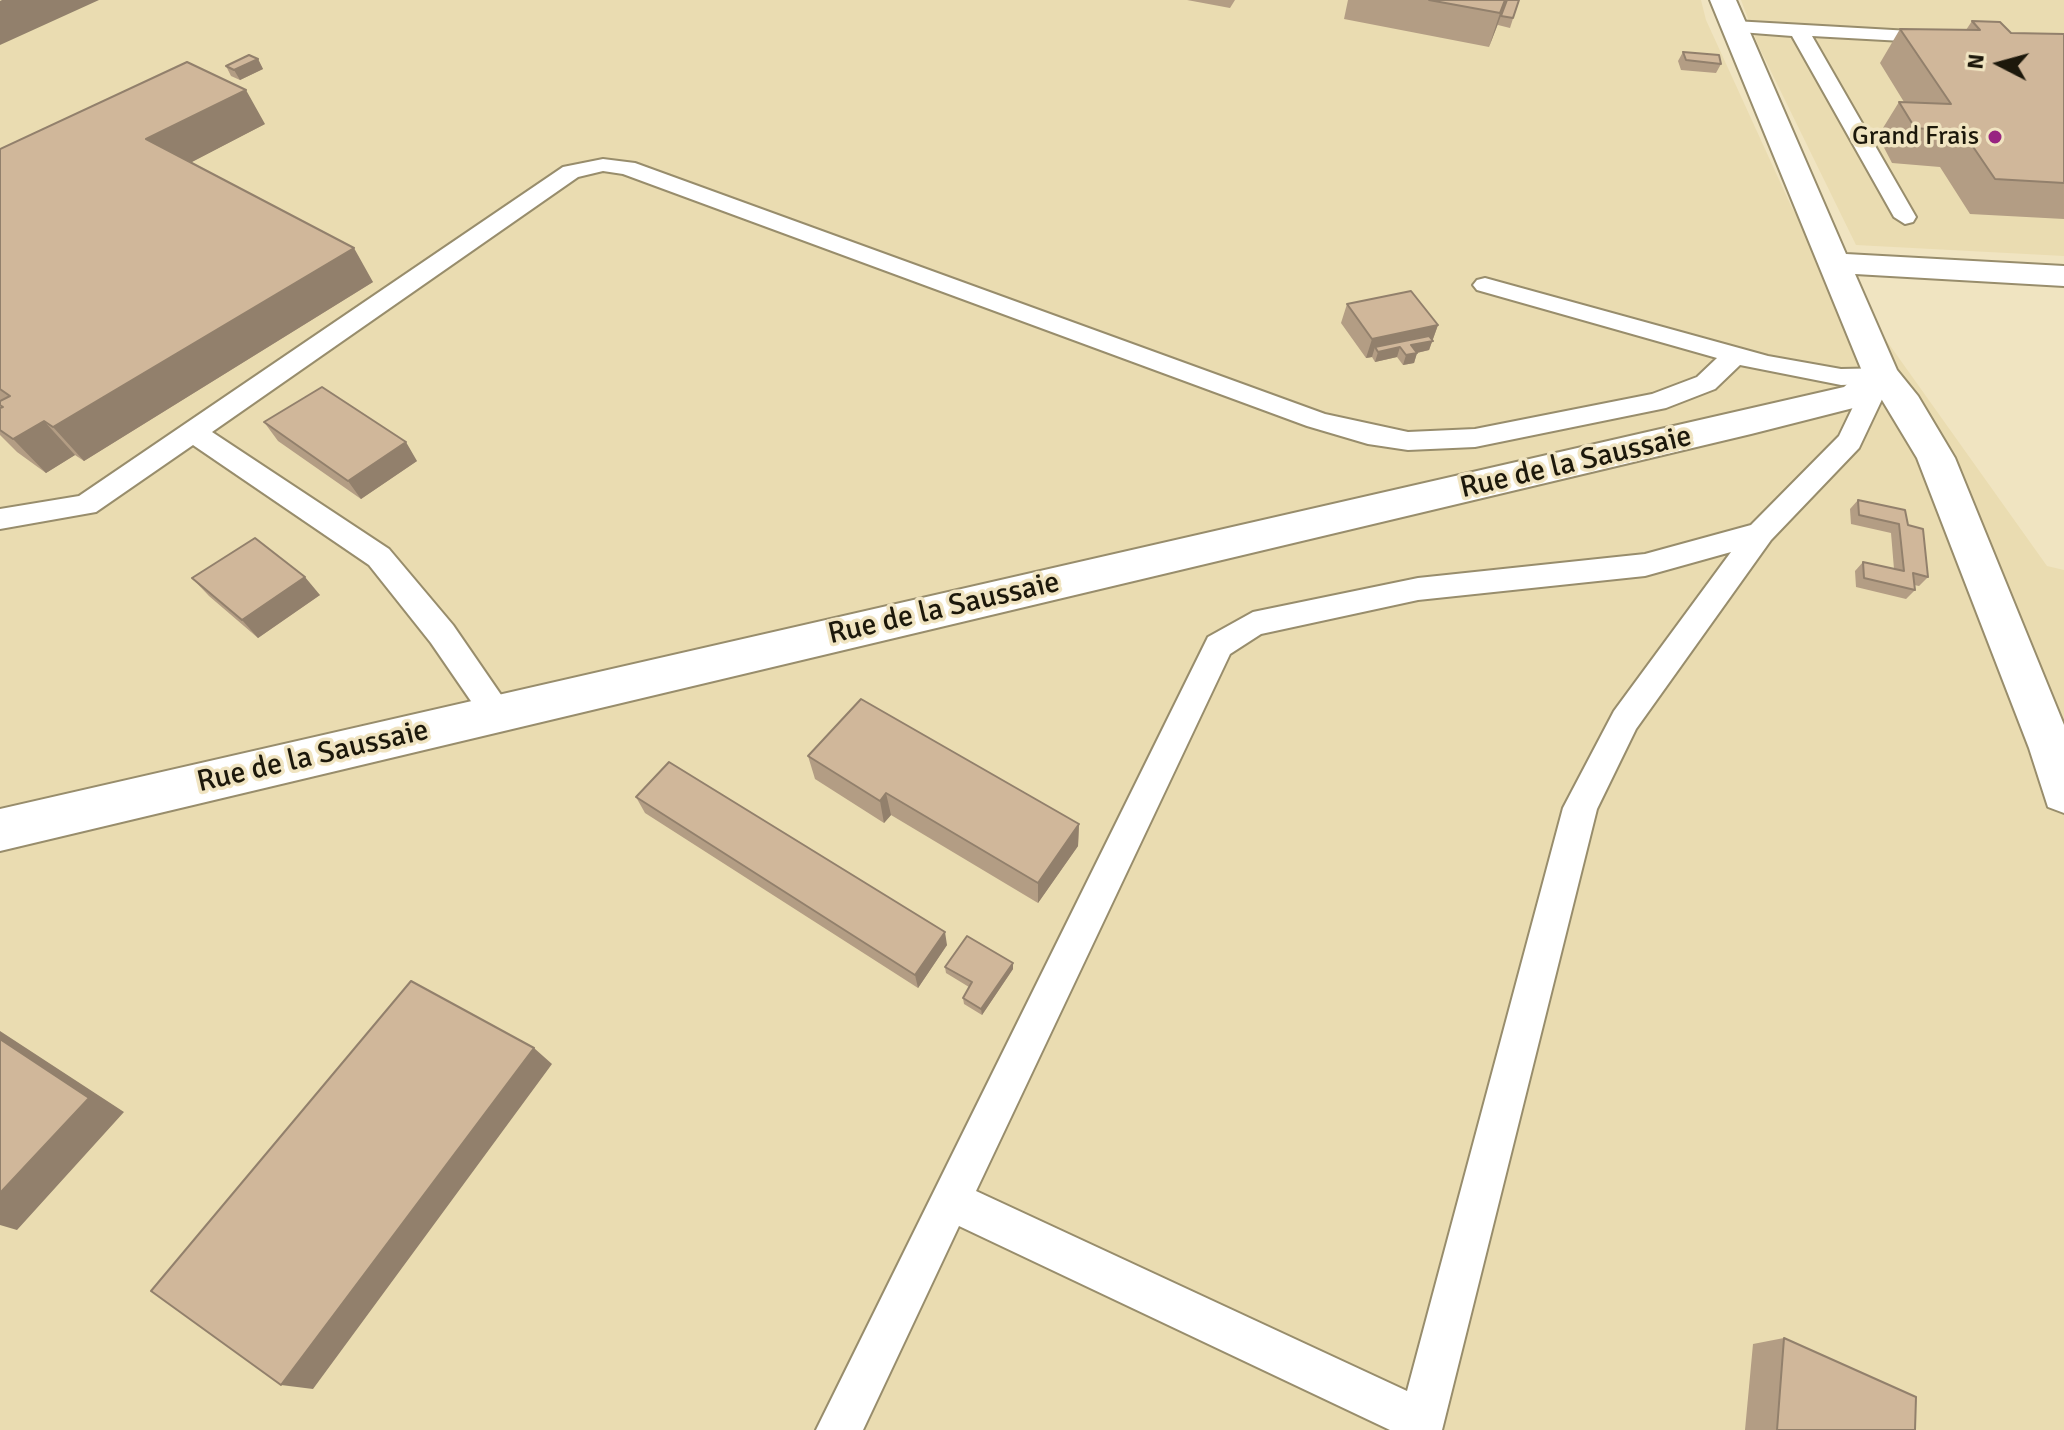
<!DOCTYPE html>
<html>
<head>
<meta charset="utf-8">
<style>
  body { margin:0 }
  #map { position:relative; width:2064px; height:1430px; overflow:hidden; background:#f0e4c1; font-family:Signika,sans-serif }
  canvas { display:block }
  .north { position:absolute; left:1960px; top:24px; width:80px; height:80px; -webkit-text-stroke:6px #f0e4c1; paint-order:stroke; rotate:276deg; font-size:22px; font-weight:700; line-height:32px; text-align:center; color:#1c180b }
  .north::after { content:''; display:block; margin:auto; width:28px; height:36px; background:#1c180b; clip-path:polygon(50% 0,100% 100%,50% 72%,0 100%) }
</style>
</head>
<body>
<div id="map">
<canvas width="2064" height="1430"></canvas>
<div class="north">N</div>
</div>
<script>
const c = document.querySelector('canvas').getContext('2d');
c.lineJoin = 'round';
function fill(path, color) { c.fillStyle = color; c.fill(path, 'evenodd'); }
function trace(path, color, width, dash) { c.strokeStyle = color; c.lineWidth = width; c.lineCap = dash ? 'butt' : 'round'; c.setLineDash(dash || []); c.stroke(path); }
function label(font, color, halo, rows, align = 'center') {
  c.font = font + ' Signika,sans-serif'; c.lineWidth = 7; c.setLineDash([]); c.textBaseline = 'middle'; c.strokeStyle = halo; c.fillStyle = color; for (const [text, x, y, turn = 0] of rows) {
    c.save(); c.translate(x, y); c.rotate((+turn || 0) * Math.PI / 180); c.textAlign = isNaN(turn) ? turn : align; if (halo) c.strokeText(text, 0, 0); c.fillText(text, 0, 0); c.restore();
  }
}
fill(new Path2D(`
  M0,0H1701L1706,20L1792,208L2047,566L2064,570V1430H0Z
  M1741,0H2064V256L1856,245L1758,45Z`), '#eadcb1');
const lane = new Path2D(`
  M1734,21L1946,33L1949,37L1946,41L1939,43L1812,36L1916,217L1913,222L1905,224L1894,217L1792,36L1727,31V23Z
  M603,159L635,163L1325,414L1408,432L1475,429L1652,394L1697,377L1717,358L1477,290L1473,285L1477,280L1485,278L1768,356L1841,369L1890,368L1894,374L1859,448L1771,540L1636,729L1597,809L1442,1430H1390L959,1226L863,1430H816L1208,637L1253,612L1418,578L1645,554L1751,525L1839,436L1864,384L1841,385L1740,365L1715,389L1666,408L1475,447L1408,450L1368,444L1307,426L623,174L603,171L578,177L212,432L389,549L453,625L508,705L513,714L508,723L497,727L486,723L431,643L369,565L193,445L96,512L0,529V509L79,496L563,167ZM1731,552L1614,711L1563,808L1407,1391L976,1191L1230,654L1261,634L1418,600L1645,576Z`);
const street = new Path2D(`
  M1710,0H1736L1846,254L2064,266V286L1855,274L1897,370L1918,396L1955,458L2064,725V813L2048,807L2029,748L1917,458L1879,395L1869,404L1751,434L0,851V809L1844,387L1862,371Z`);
trace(lane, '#988d6c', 4);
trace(street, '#988d6c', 4);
fill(lane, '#fff');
fill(street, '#fff');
fill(new Path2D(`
  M1187,0H1235L1230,8Z
  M1348,0H1519L1510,28L1498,25V24L1489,47L1344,19Z
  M1972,21L2011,33L2064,34V219L1970,214L1940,167L1892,163L1878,136L1899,102H1904L1880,63L1900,29L1966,30Z
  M1683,52L1721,64L1716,73L1681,70L1678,61Z
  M258,59L263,69L240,80L231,76L226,66Z
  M265,124L191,162L373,282L84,461L75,455L46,473L17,452L0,435V408H2L0,406V149Z
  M1347,304L1438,325L1429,350L1417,353L1414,363L1403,365L1397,357L1375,362L1372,357L1366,358L1341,323Z
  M264,422L417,461L361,499L278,441Z
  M1858,500L1908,525L1928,577L1919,586L1914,585L1915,590L1906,599L1856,587L1855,571L1863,562L1894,569L1891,533L1851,524L1850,509Z
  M192,578L320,595L258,638L209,596Z
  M808,756L1079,824L1078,846L1038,903L891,815L884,823L815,779Z
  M636,797L947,945L918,988L645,813Z
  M945,967L1013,969L982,1015L964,1004L963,998L969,987L946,973Z
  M1784,1338L1915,1430H1745L1753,1344Z`), '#b39d84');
fill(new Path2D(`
  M2,0H99L0,45V1Z
  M1505,0H1507L1489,47L1500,13Z
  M258,59L263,69L240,80L234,70Z
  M246,90L265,124L169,174L146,139Z
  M354,248L373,282L84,461L53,427Z
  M1438,325L1429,350L1408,355L1400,347L1397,357L1375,362L1378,352L1375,347L1372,357L1366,358L1372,339Z
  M1417,353L1414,363L1403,365L1406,355Z
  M44,421L75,455L46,473L13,439Z
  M406,442L417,461L361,499L348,481Z
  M305,577L320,595L258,638L242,620Z
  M886,793L891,815L884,823L880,801Z
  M1079,824L1078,846L1038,903V883Z
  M945,932L947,945L918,988L915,975Z
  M1013,963V969L982,1015L981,1009Z
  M0,1031L124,1112L17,1230L0,1225Z
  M534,1048L552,1064L313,1389L281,1385Z`), '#92806c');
const building = new Path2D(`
  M1429,0H1505L1500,13Z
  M1507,0H1519L1513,18L1501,16Z
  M1972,21L2000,22L2011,33L2064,34V183L1995,179L1963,132L1915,128L1899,102L1951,104L1900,29L1980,30Z
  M1683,52L1719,55L1721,64L1686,60Z
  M249,55L258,59L234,70L226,66Z
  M187,62L246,90L146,139L354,248L53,427L44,421L13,439L0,430V408L3,407L0,405V401L10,396L0,389V149Z
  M1411,291L1438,325L1372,339L1347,304Z
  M1429,336L1433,341L1411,345L1417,353L1406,355L1400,347L1378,352L1375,347Z
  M322,387L406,442L348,481L264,422Z
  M1858,500L1905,510L1908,525L1923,529L1928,577L1913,573L1915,590L1864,578L1863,562L1904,571L1899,524L1859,515Z
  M255,538L305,577L242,620L192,578Z
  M861,699L1079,824L1038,883L886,793L880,801L808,756Z
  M669,762L945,932L915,975L636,797Z
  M967,936L1013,963L981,1009L963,998L972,982L945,967Z
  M411,981L534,1048L281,1385L151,1291Z
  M0,1039L89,1098L0,1193Z
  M1784,1338L1916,1397L1915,1430H1777Z`);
fill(building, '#d0b79a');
trace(building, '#92806c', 2);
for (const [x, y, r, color] of [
  [1995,137,8,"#982481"]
]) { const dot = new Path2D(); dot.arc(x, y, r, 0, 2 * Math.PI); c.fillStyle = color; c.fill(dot); trace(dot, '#f0e4c1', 3); }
label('26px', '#1c180b', '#f0e4c1', [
  ["Grand Frais",1979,137]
], 'right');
label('30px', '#1c180b', '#f0e4c1', [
  ["Rue de la Saussaie",1576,463,-13],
  ["Rue de la Saussaie",944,609,-13],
  ["Rue de la Saussaie",313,757,-13]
]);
</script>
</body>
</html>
